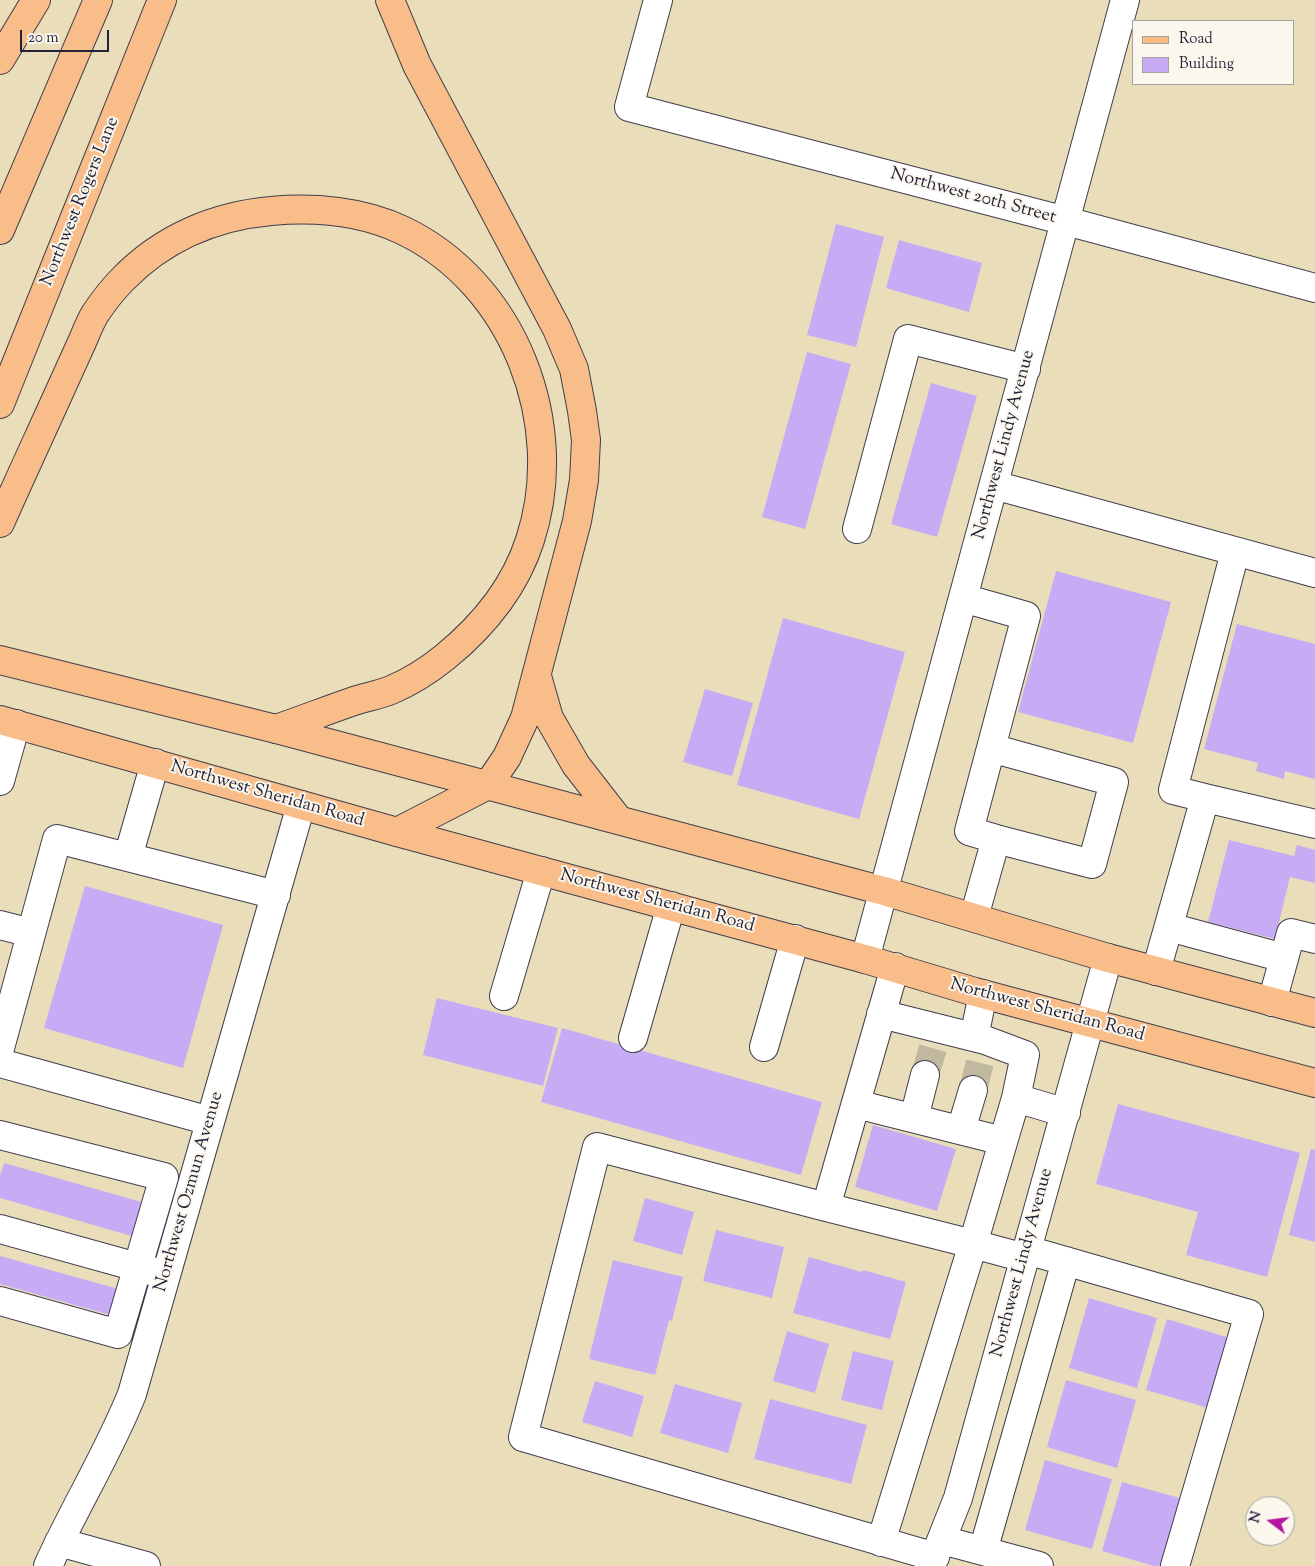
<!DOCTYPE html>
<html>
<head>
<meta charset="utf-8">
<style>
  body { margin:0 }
  #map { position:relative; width:1315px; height:1566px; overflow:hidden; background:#e9deb9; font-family:"Sorts Mill Goudy",serif }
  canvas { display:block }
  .legend { position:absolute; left:1132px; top:20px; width:162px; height:65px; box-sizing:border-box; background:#fbf7ec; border:1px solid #a4a2a5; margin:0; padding:6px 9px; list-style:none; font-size:15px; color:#22223b }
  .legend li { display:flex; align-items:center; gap:10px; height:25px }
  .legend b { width:25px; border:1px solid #a4a2a5 }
  .north { position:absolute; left:1245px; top:1496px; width:50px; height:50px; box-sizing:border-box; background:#fbf7ec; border:1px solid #a4a2a5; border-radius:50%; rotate:285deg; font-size:14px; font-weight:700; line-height:20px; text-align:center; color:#22223b }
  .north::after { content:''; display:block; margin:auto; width:18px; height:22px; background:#b5179e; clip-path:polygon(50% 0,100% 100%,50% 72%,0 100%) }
  .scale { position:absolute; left:20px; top:30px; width:89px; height:22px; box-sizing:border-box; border:2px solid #22223b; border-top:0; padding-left:6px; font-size:15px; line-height:18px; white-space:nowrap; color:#22223b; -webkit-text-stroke:4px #fbf7ec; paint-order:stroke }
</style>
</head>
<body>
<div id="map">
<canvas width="1315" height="1566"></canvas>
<ul class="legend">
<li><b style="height:6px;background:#f8bd89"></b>Road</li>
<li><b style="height:14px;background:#c7acf5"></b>Building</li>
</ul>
<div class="north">N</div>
<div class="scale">20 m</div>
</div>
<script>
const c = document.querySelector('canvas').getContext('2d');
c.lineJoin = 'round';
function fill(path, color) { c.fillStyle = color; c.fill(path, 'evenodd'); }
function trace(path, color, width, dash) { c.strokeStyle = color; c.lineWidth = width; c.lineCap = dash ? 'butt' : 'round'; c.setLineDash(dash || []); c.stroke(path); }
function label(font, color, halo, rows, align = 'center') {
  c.font = font + ' "Sorts Mill Goudy",serif'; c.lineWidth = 4; c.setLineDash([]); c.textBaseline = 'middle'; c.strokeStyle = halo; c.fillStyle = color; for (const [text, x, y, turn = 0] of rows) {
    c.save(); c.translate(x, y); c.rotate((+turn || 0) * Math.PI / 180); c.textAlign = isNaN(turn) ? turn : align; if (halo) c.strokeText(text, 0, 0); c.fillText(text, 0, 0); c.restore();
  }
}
fill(new Path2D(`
  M836,224L884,237L856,347L807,335Z
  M899,240L982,263L969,312L886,288Z
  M807,352L851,364L805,529L762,517Z
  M931,383L977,396L937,537L891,524Z
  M1056,571L1171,602L1133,743L1018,712Z
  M783,618L905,652L859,819L737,785Z
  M1237,624L1315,644V779L1285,771L1284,779L1256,771L1258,763L1204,749Z
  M705,689L753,703L732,776L683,762Z
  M1229,840L1294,856L1297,845L1315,850V883L1290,877L1275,939L1208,922Z
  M85,886L223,925L183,1068L44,1028Z
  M437,998L558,1028L543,1086L423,1055Z
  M562,1028L822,1102L801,1175L541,1102Z
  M1118,1104L1300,1153L1267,1277L1186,1255L1198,1212L1096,1184Z
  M873,1125L956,1149L937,1211L855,1187Z
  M1311,1149L1315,1150V1242L1289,1235Z
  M4,1163L145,1203L135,1237L0,1198V1176Z
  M645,1198L694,1212L682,1255L633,1241Z
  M716,1230L784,1247L772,1298L703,1281Z
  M0,1256L122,1290L114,1316L0,1284Z
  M809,1257L862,1272L863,1270L906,1282L890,1339L793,1313Z
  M613,1260L683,1277L672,1321L669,1320L655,1375L589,1359Z
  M1089,1298L1157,1318L1137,1388L1069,1368Z
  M1167,1319L1233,1339L1212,1409L1146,1390Z
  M787,1331L829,1344L815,1393L773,1381Z
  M853,1351L894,1361L882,1410L841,1400Z
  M1066,1380L1136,1400L1117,1468L1047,1447Z
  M595,1381L644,1396L632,1437L582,1422Z
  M675,1384L742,1403L728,1453L660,1433Z
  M770,1399L867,1425L851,1484L754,1459Z
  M1045,1460L1112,1479L1092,1549L1025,1530Z
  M1122,1482L1187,1500L1169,1566H1154L1102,1551Z`), '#c7acf5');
trace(new Path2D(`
  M925,1075L933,1048
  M973,1090L980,1062`), '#c1b8a0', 28, [28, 14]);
const minor = new Path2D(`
  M658,0L629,107L1066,221L1315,288
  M994,485L1315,573
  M857,529L908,339L1026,369
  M963,598L1026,616L991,748L1114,782L1092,864L996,839L974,917
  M991,748L969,831L996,839
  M0,781L16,724
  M1205,798L1173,790L1235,552
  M128,857L155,763
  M0,925L31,933
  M1169,927L1284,958
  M865,959L1125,0
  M895,967L826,1207L597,1147L523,1437L935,1557
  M1156,971L1205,798L1315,824
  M504,996L541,871
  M1272,1002L1291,933L1315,939
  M881,1014L985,1040L1025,1055L1016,1098L973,1244L1025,1258
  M974,1037L983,994
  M633,1038L671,906
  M764,1047L795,939
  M0,1048L57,839L276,895
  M0,1063L210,1121
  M1016,1098L1066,1113
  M856,1104L1003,1141
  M914,1118L925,1075
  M961,1130L973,1090
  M0,1135L164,1177L118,1334L0,1301
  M826,1207L973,1244L881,1542
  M0,1229L155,1272
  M1027,1250L1249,1314L1175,1566
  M942,1540L1039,1566
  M59,1542L146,1566
  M983,1551L1066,1261
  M48,1566C74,1508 108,1454 132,1394L301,805
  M931,1566L958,1498L1108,958`);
const major = new Path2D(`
  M0,660L276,729L884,891L1108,958L1315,1013
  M0,720L397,832L865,959L975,992L1315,1083`);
const highway = new Path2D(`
  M390,0L417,65L557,329L574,369L582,411L586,440L584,480L577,521L525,718L507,757L488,785L397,832
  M0,60L36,0
  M0,230L98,0
  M0,404L162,0
  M0,523C19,480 39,437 58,395C66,377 74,360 82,342C86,333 90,322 95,314C103,302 113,289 123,279C163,238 215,216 271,211C314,207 362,211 402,230C514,283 568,424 530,540C515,587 483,626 445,657C429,670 410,682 391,690C379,695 366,697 354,701C328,710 302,720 276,729
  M537,676L549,718L576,765L618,819`);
trace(minor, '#403e4e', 30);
trace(major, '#403e4e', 30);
trace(highway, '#403e4e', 30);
trace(minor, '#fff', 28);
trace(major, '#f8bd89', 28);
trace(highway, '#f8bd89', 28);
label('18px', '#22223b', '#fbf7ec', [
  ["Northwest 20th Street",973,197,15],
  ["Northwest Rogers Lane",81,202,-68],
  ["Northwest Lindy Avenue",1005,445,-75],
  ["Northwest Sheridan Road",267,795,16],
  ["Northwest Sheridan Road",657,902,15],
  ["Northwest Sheridan Road",1047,1011,15],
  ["Northwest Ozmun Avenue",190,1192,-74],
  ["Northwest Lindy Avenue",1023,1263,-75]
]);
</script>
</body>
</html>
